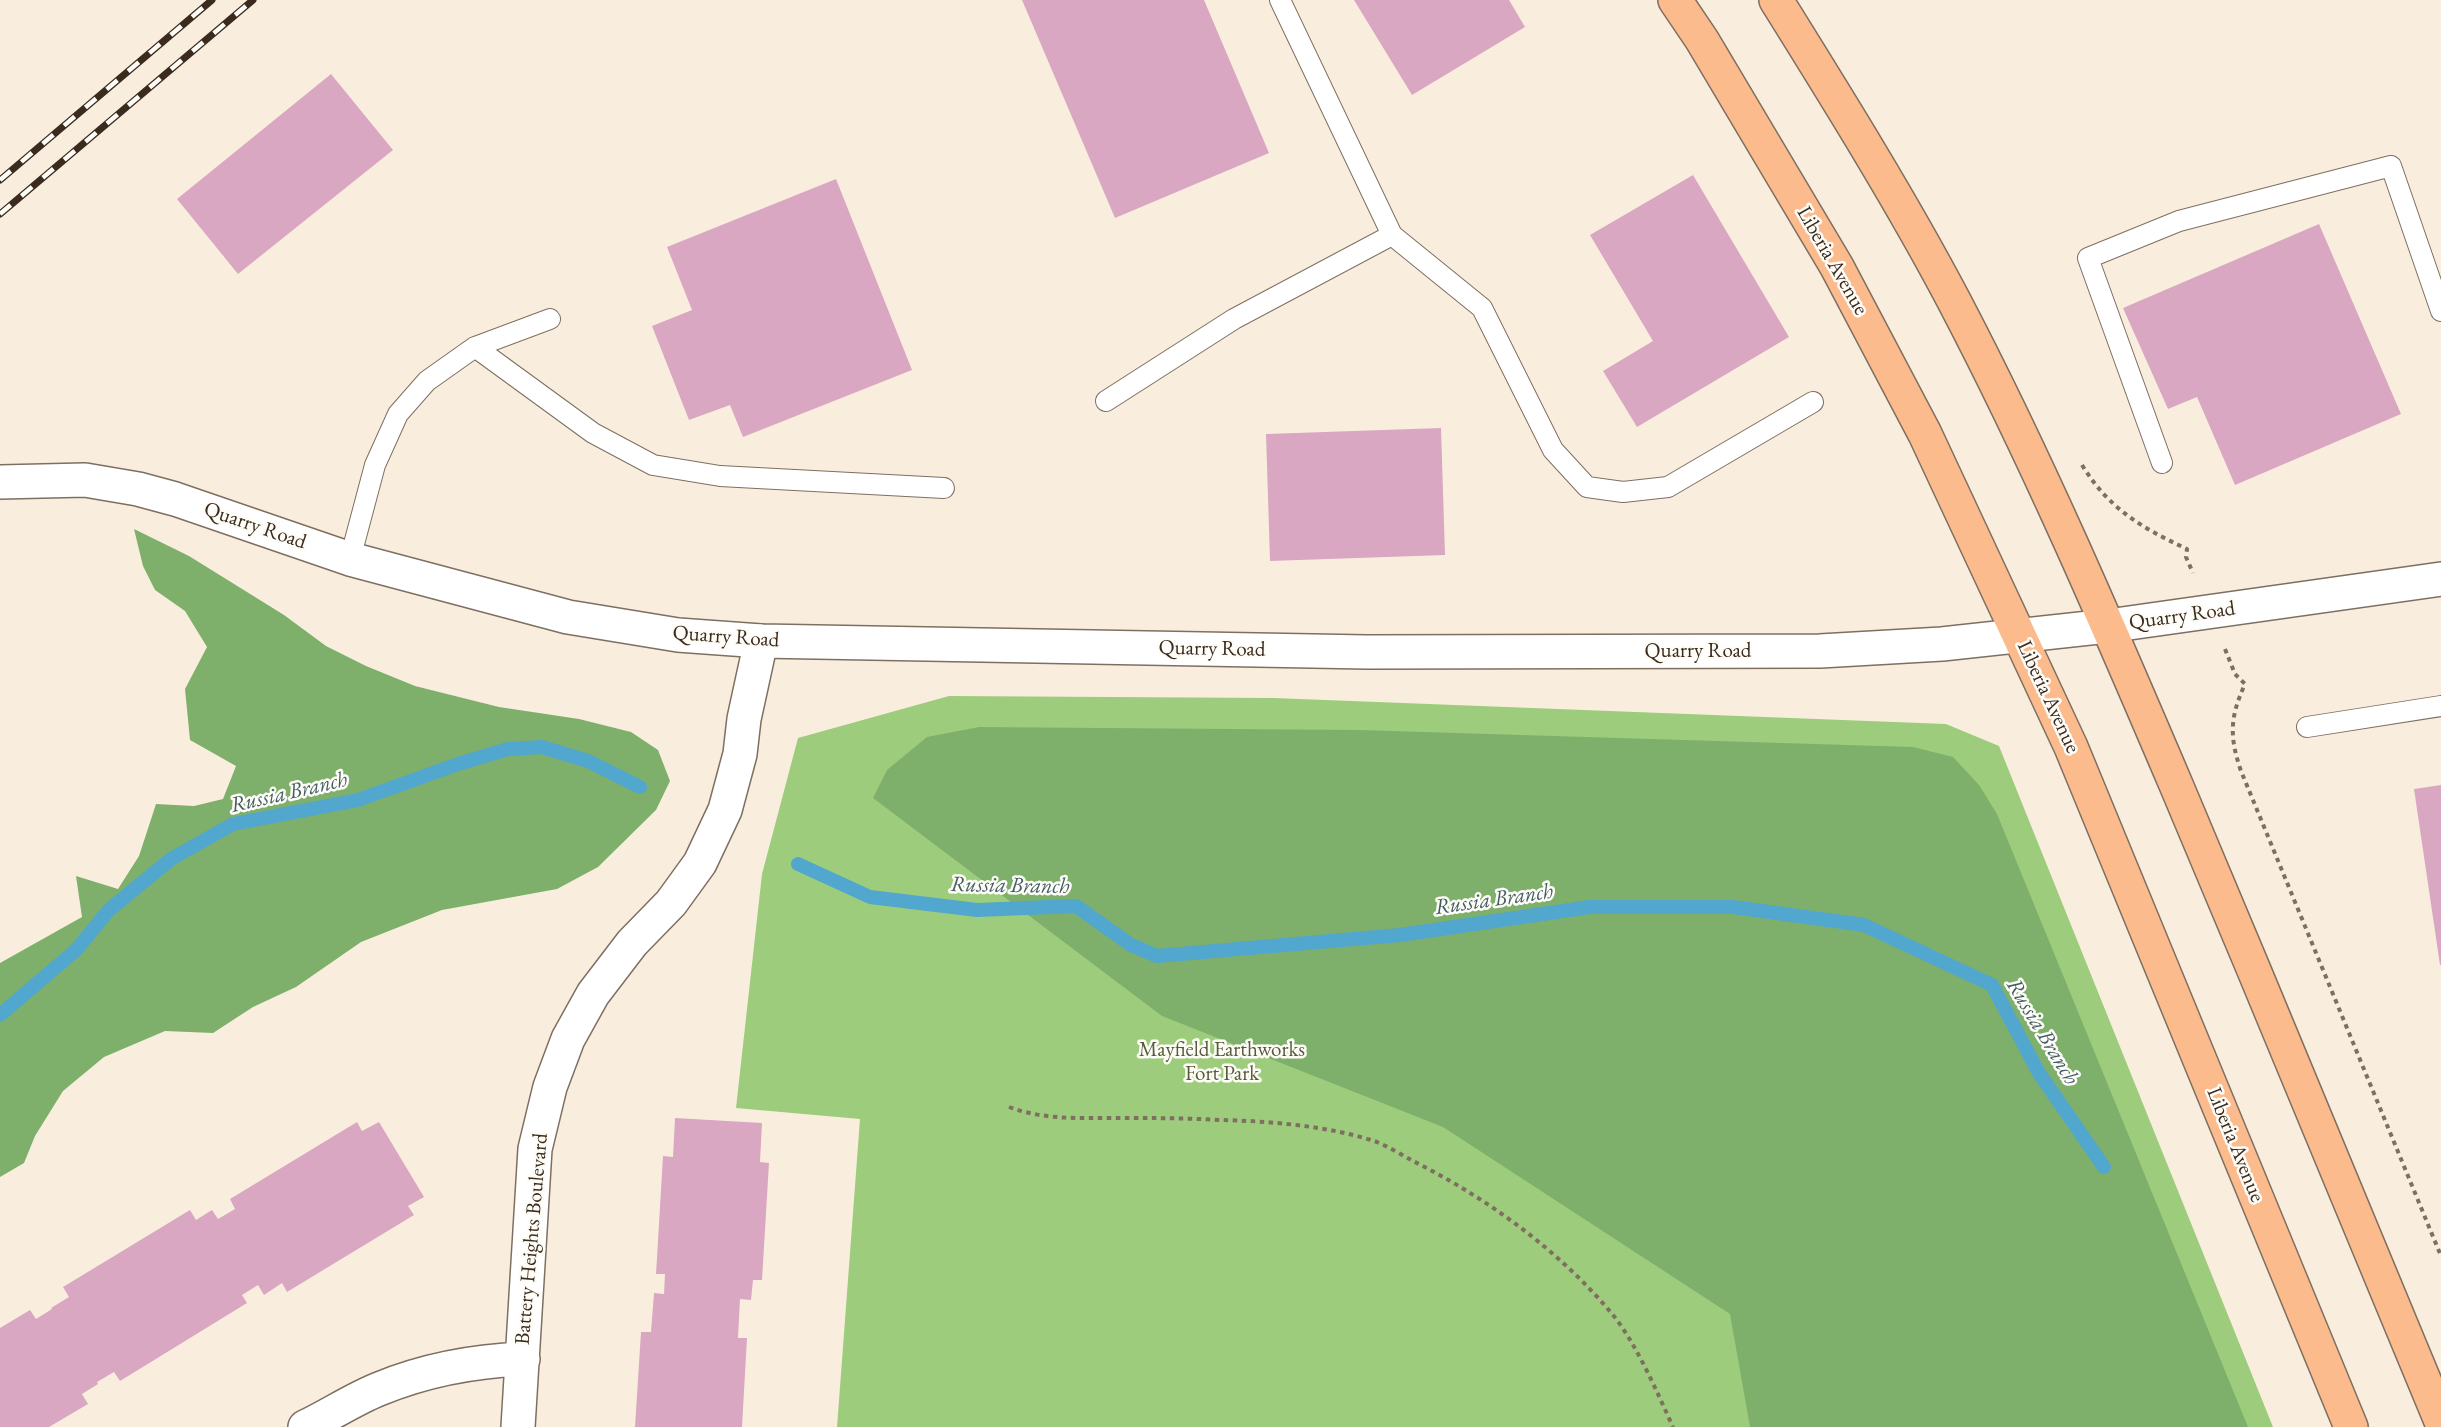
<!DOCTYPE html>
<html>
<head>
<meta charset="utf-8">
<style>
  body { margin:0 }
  canvas { display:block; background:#f9eede }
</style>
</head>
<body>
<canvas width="2441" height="1427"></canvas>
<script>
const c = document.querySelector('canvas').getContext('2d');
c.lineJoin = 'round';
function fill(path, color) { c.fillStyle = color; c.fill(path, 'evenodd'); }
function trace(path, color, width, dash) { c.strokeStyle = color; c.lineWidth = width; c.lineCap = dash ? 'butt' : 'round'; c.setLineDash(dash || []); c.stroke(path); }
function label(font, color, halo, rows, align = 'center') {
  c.font = font + ' "EB Garamond",serif'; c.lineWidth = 5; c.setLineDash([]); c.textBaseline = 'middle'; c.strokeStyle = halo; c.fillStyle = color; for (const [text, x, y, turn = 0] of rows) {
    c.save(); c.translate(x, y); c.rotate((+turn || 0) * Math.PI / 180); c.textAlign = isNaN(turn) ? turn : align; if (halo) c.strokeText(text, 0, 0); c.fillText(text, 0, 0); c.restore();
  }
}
fill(new Path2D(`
  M949,696L1274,698L1946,724L1999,746L2273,1427H837L860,1119L736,1108L762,874L798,738Z`), '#9dcd7c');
fill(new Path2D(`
  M134,529L189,556L284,615L326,646L366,666L415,686L499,707L579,719L631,732L658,750L670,781L656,810L598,867L557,889L442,910L361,942L296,987L253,1007L213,1033L165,1031L104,1057L63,1091L35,1136L24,1163L0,1177V963L82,917L76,876L118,889L139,856L156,804L194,806L223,799L236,766L190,740L185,689L207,647L185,611L155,590L143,566Z
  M979,727L1359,730L1913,747L1953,757L1979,785L1997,814L2248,1427H1750L1730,1314L1443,1127L1162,1016L873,798L887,770L927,737Z`), '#7eb06c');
trace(new Path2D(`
  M798,864L870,897L977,910L1076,906L1131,945L1157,956L1400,935L1590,907H1733L1864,925L1992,985L2039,1073L2104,1167
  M0,1015L76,950L109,910L171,859L233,824L358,800L458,764L508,749L542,747L588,761L640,787`), '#51a7cd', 14);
fill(new Path2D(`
  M1022,0H1204L1269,153L1115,218Z
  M1354,0H1509L1525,27L1412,95Z
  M331,74L393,150L238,274L177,199Z
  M1693,175L1789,337L1637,427L1603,371L1653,341L1590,235Z
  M836,179L912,370L743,437L730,405L689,420L652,326L692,310L667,247Z
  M2319,224L2401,414L2235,485L2197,397L2168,409L2123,308Z
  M1441,428L1445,555L1270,561L1266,434Z
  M2441,785V965H2440L2414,789Z
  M675,1118L762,1123L760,1162L769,1163L762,1280H753L751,1300L740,1299L738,1338H747L742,1427H635L641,1332H651L654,1293L664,1294L665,1274H656L663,1156L673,1157Z
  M357,1122L362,1131L379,1122L424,1197L408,1206L414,1215L287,1292L282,1283L264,1295L258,1285L242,1295L247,1303L120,1381L114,1372L97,1382L98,1384L82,1394L88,1404L49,1427H0V1328L30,1310L36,1319L52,1309L51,1308L69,1297L63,1287L190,1210L196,1220L212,1210L218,1219L235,1209L230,1199Z`), '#daa7c2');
const service = new Path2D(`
  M1280,0L1392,235
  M475,347L593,433L653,465L720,476L944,488
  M1106,401L1234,319L1392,235L1482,308L1553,450L1587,487L1623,492L1668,487L1813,402
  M2162,463L2088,258L2179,221L2391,166L2441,311
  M350,559L375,465L398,414L427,381L475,347L550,319
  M2307,727L2441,706`);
const minor = new Path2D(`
  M2108,626L2441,579
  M305,1427C330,1415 354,1399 379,1389C425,1370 473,1361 523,1359
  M518,1427L535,1149L550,1087L568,1039L593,994L632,943L671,903L700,863L725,810L740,754L744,719L761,641`);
const tertiary = new Path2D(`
  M0,482L85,480L138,489L175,499L350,559L568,617L678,635L761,641L1367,652L1820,651L1942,644L2108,626`);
const trunk = new Path2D(`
  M1675,0L1702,40L1837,267L1925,434L2071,747L2351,1427
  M1776,0C1837,98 1899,197 1953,299C2036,457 2107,623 2177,787C2266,998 2354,1210 2441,1421`);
trace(service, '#7e6f61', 22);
trace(minor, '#7e6f61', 36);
trace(tertiary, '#7e6f61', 36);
trace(trunk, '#7e6f61', 36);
trace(new Path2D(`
  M2082,465C2109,509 2142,528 2187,549L2186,557L2193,573
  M2225,649L2235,674L2245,684C2230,717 2229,736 2241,771L2441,1256
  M1009,1107C1044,1120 1079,1118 1116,1118C1151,1118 1185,1118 1220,1120C1270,1121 1330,1126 1377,1142C1389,1147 1402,1155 1413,1161C1487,1198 1560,1251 1613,1315C1637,1345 1657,1392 1673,1427`), '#7e6f61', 4, [4.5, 4.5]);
trace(service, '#fff', 20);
trace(minor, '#fff', 33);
trace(tertiary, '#fff', 33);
trace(trunk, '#fbbb8d', 33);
const rail = new Path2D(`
  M0,180L212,0
  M0,214L253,0`);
trace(rail, '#3b2a1e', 7);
trace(rail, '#fdfcf7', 4.5, [14]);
label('21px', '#3b2a1e', '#fdfcf7', [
  ["Liberia Avenue",1832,261,60],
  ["Quarry Road",255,526,19],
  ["Quarry Road",2182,616,-8],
  ["Quarry Road",726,637,4],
  ["Quarry Road",1212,649,1],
  ["Quarry Road",1698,651],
  ["Liberia Avenue",2048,697,65],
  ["Liberia Avenue",2235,1145,68],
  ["Battery Heights Boulevard",532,1239,-85]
]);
label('21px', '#585b3a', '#fdfcf7', [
  ["Mayfield Earthworks",1222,1050],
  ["Fort Park",1222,1074]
]);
label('italic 22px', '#445c64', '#fdfcf7', [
  ["Russia Branch",289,793,-13],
  ["Russia Branch",1010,886,1],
  ["Russia Branch",1494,900,-8],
  ["Russia Branch",2042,1032,59]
]);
</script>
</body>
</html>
